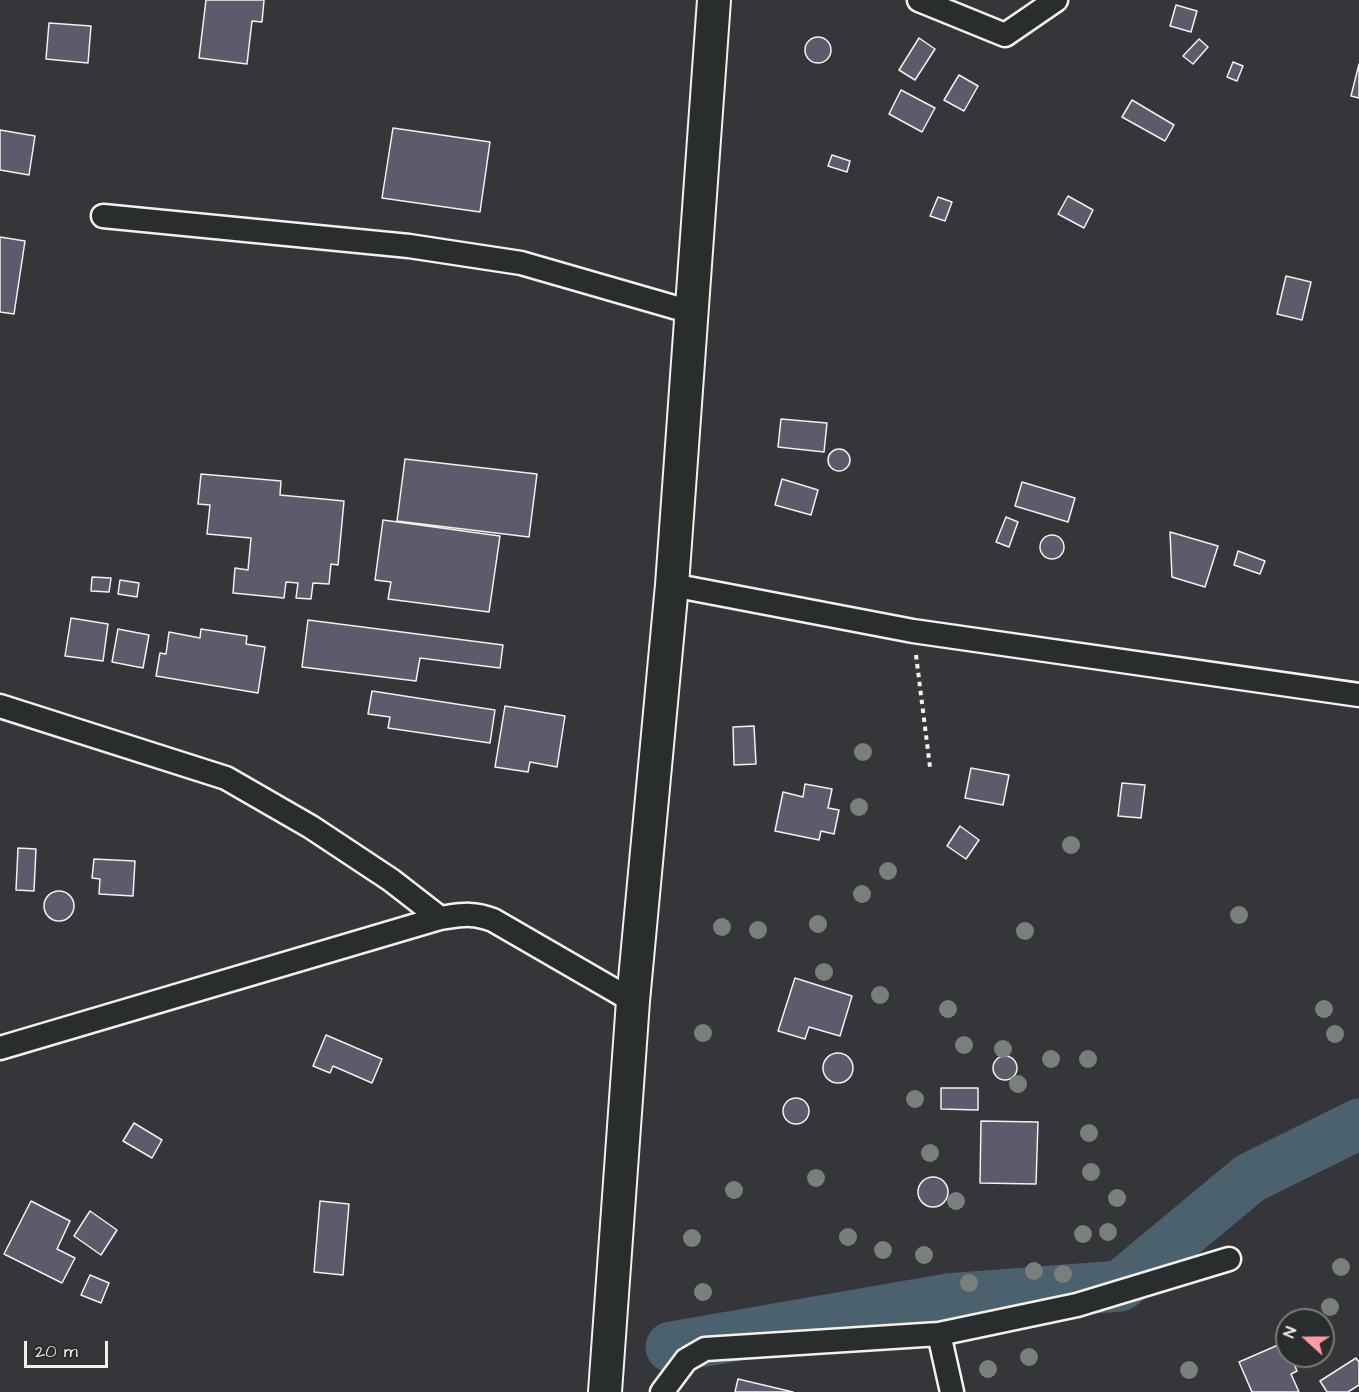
<!DOCTYPE html>
<html>
<head>
<meta charset="utf-8">
<style>
  body { margin:0 }
  #map { position:relative; width:1359px; height:1392px; overflow:hidden; background:#34363a; font-family:"Architects Daughter",sans-serif }
  canvas { display:block }
  .north { position:absolute; left:1275px; top:1308px; width:60px; height:60px; box-sizing:border-box; background:#2a2d2e; border:2px solid #7b7b78; border-radius:50%; rotate:291deg; font-size:16px; font-weight:700; line-height:24px; text-align:center; color:#f4f1e8 }
  .north::after { content:''; display:block; margin:auto; width:21px; height:27px; background:#ff9aa2; clip-path:polygon(50% 0,100% 100%,50% 72%,0 100%) }
  .scale { position:absolute; left:24px; top:1341px; width:84px; height:27px; box-sizing:border-box; border:3px solid #f4f1e8; border-top:0; padding-left:8px; font-size:18px; line-height:21px; white-space:nowrap; color:#f4f1e8; -webkit-text-stroke:4px #2a2d2e; paint-order:stroke }
</style>
</head>
<body>
<div id="map">
<canvas width="1359" height="1392"></canvas>
<div class="north">N</div>
<div class="scale">20 m</div>
</div>
<script>
const c = document.querySelector('canvas').getContext('2d');
c.lineJoin = 'round';
function trace(path, color, width, dash) { c.strokeStyle = color; c.lineWidth = width; c.lineCap = dash ? 'butt' : 'round'; c.setLineDash(dash || []); c.stroke(path); }
function fill(path, color) { c.fillStyle = color; c.fill(path, 'evenodd'); }
trace(new Path2D(`
  M671,1347L947,1299L1120,1286L1250,1178L1359,1124`), '#4b626e', 51);
const building = new Path2D(`
  M206,0H264L262,22L252,21L247,64L199,58Z
  M1176,5L1197,11L1191,32L1170,26Z
  M49,23L91,26L88,63L46,59Z
  M805 50a13 13 0 1 1 26 0a13 13 0 1 1-26 0Z
  M919,38L935,49L915,80L899,70Z
  M1199,39L1208,47L1193,64L1183,56Z
  M1233,62L1243,66L1237,81L1227,77Z
  M1359,64V98L1351,96Z
  M959,75L978,86L964,111L944,100Z
  M901,90L935,108L922,132L889,114Z
  M1132,100L1174,125L1165,141L1122,117Z
  M393,128L490,142L480,212L382,198Z
  M0,130L35,136L29,175L0,170Z
  M832,155L850,161L847,172L828,166Z
  M1068,196L1093,210L1084,228L1058,214Z
  M938,197L952,202L945,221L930,216Z
  M0,237L25,241L14,314L0,312Z
  M1286,276L1311,282L1302,320L1277,314Z
  M781,419L827,423L824,452L778,447Z
  M828 460a11 11 0 1 1 22 0a11 11 0 1 1-22 0Z
  M405,459L537,474L529,537L397,521Z
  M201,474L281,481L280,495L344,501L338,565L331,564L329,584L313,583L311,599L296,598L298,583L286,582L284,598L233,593L235,568L248,570L251,538L207,534L210,505L198,504Z
  M782,479L818,490L811,515L775,505Z
  M1022,482L1075,498L1068,522L1015,506Z
  M1006,517L1018,522L1009,547L996,542Z
  M383,520L500,536L489,612L388,599L391,582L375,580Z
  M1170,532L1218,546L1205,587L1172,577Z
  M1040 547a12 12 0 1 1 24 0a12 12 0 1 1-24 0Z
  M1238,551L1265,561L1260,574L1234,565Z
  M92,577L111,578L109,592L91,591Z
  M120,580L139,583L137,597L118,594Z
  M71,618L108,624L103,661L65,656Z
  M308,620L503,645L500,668L420,658L416,681L302,667Z
  M118,629L149,635L143,668L112,662Z
  M201,629L247,636L246,644L265,647L258,693L156,676L160,653L166,654L169,632L200,638Z
  M372,691L495,710L490,743L388,728L390,717L368,714Z
  M505,706L565,716L557,767L530,762L528,772L495,767Z
  M754,726L756,764L734,765L733,727Z
  M971,768L1009,775L1003,805L965,798Z
  M1122,783L1145,785L1141,818L1118,816Z
  M805,784L832,789L828,808L839,810L834,834L821,831L819,840L775,831L783,792L803,797Z
  M960,826L979,840L966,859L947,846Z
  M18,848L36,849L34,891L16,890Z
  M94,859L135,861L133,896L99,894L100,879L92,878Z
  M44 906a15 15 0 1 1 30 0a15 15 0 1 1-30 0Z
  M795,978L852,996L840,1036L809,1027L805,1039L778,1031Z
  M326,1035L382,1059L372,1083L333,1066L330,1073L313,1066Z
  M823 1068a15 15 0 1 1 30 0a15 15 0 1 1-30 0Z
  M993 1068a12 12 0 1 1 24 0a12 12 0 1 1-24 0Z
  M941,1088H978V1110L941,1109Z
  M783 1111a13 13 0 1 1 26 0a13 13 0 1 1-26 0Z
  M981,1121L1038,1122L1036,1184L980,1183Z
  M134,1123L162,1140L152,1158L123,1141Z
  M918 1192a15 15 0 1 1 30 0a15 15 0 1 1-30 0Z
  M31,1201L70,1221L57,1249L75,1258L62,1283L4,1254Z
  M320,1201L349,1204L343,1275L314,1272Z
  M90,1211L117,1230L101,1255L74,1236Z
  M90,1275L109,1283L101,1303L81,1295Z
  M1285,1342L1287,1356H1291L1297,1371L1291,1374L1299,1392H1252L1239,1362Z
  M1356,1358L1359,1362V1385L1348,1392H1327L1320,1381Z
  M738,1379L793,1392H735Z`);
fill(building, '#5e5a6b');
trace(building, '#f4f1e8', 1.5);
const street = new Path2D(`
  M919,0L1005,35L1056,0
  M103,216L409,246L521,263L691,312
  M672,585L913,631L1359,695
  M0,706L226,778L311,827L391,880L440,918
  M0,1048L440,918C461,915 473,912 493,920L633,1001
  M939,1334L1077,1305L1229,1259
  M662,1392L686,1360L705,1349L939,1334L952,1392`);
const secondary = new Path2D(`
  M605,1392L633,1001L672,585L714,0`);
trace(street, '#f4f1e8', 27);
trace(secondary, '#f4f1e8', 36);
trace(new Path2D(`
  M916,655L930,767`), '#f4f1e8', 4, [4.5, 4.5]);
trace(street, '#2a2d2e', 22);
trace(secondary, '#2a2d2e', 32);
c.fillStyle = '#797f7a';
for (const [x, y] of [
  [863,752],
  [859,807],
  [1071,845],
  [888,871],
  [862,894],
  [1239,915],
  [818,924],
  [722,927],
  [758,930],
  [1025,931],
  [824,972],
  [880,995],
  [948,1009],
  [1324,1009],
  [703,1033],
  [1335,1034],
  [964,1045],
  [1003,1049],
  [1051,1059],
  [1088,1059],
  [1018,1084],
  [915,1099],
  [1089,1133],
  [930,1153],
  [1091,1172],
  [816,1178],
  [734,1190],
  [1117,1198],
  [956,1201],
  [1108,1232],
  [1083,1234],
  [848,1237],
  [692,1238],
  [883,1250],
  [924,1255],
  [1341,1267],
  [1034,1271],
  [1063,1274],
  [969,1283],
  [703,1292],
  [1330,1307],
  [1029,1357],
  [988,1369],
  [1189,1370]
]) { c.beginPath(); c.arc(x, y, 9, 0, 2 * Math.PI); c.fill(); }
</script>
</body>
</html>
